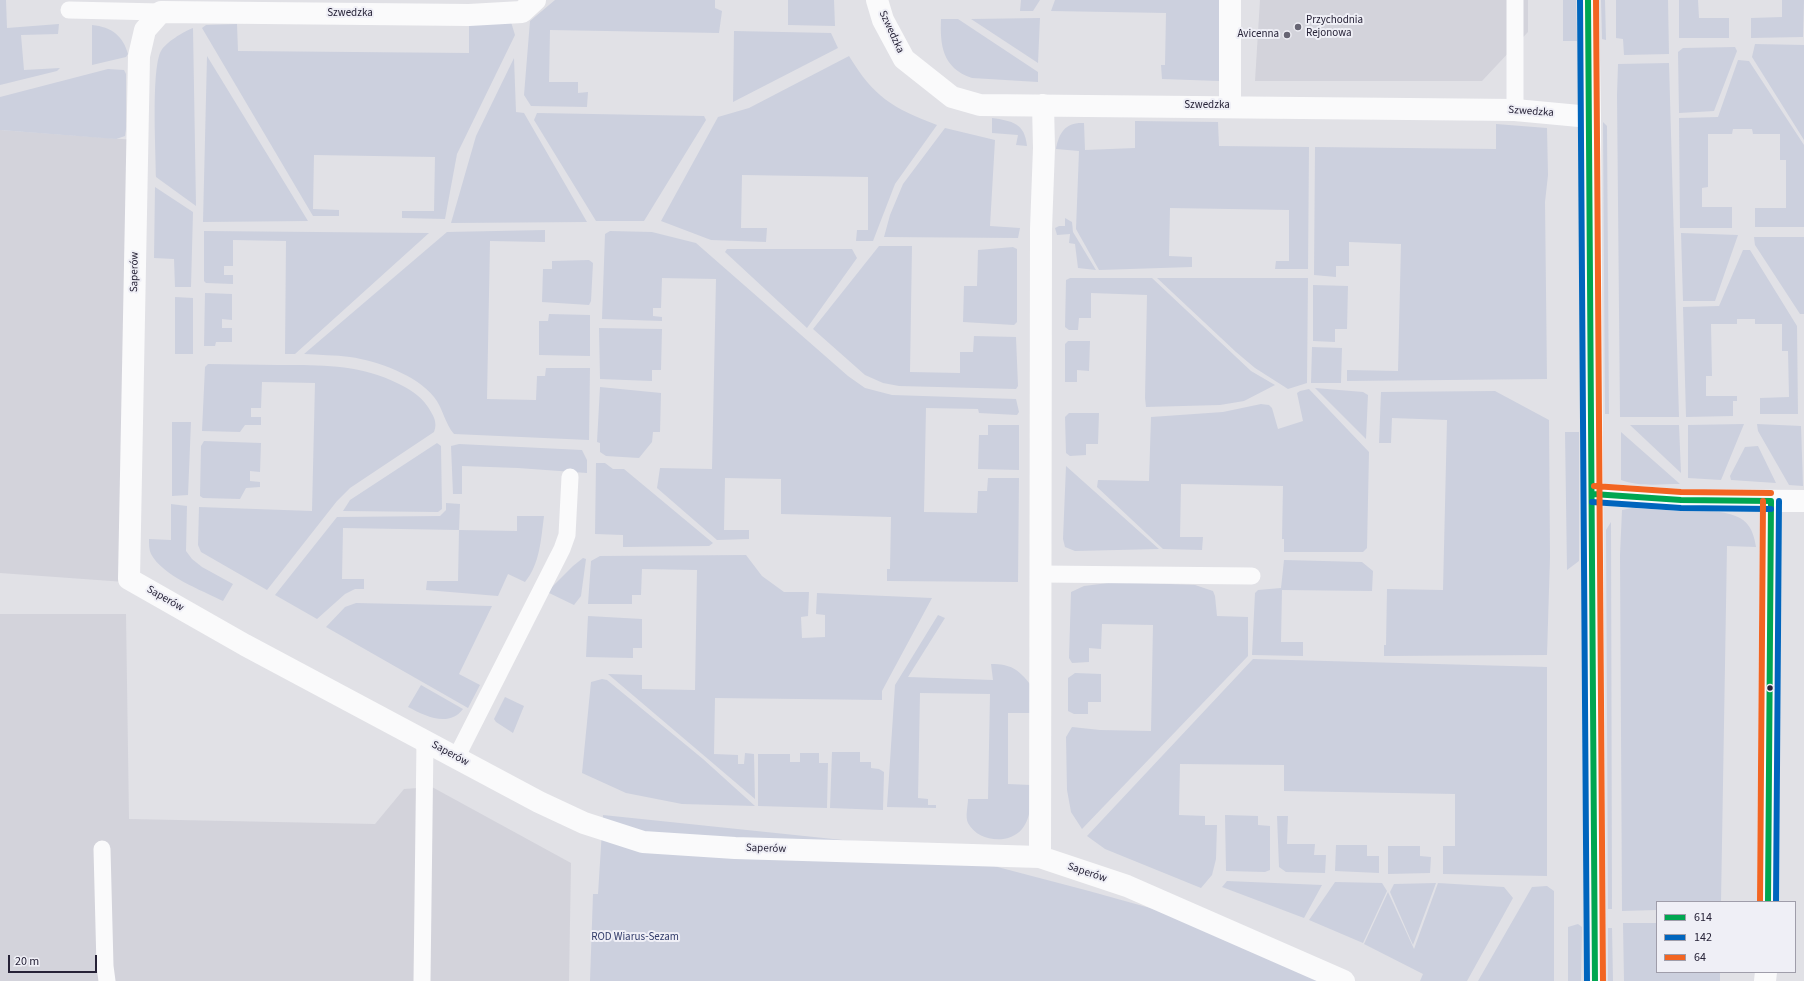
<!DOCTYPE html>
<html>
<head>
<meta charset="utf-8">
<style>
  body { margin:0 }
  #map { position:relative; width:1804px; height:981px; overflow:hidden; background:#e1e1e6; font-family:"Source Sans 3",sans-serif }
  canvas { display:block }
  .legend { position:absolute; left:1656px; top:901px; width:140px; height:72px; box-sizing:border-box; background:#efeff6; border:1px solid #9f9daa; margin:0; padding:5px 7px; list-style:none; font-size:12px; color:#262237 }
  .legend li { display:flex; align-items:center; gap:8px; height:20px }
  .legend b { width:20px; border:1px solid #9f9daa }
  .scale { position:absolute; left:8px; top:955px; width:89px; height:18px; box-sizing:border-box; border:2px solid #262237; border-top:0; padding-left:5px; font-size:12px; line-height:14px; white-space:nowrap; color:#262237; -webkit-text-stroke:3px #efeff6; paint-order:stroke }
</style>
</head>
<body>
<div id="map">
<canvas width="1804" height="981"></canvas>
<ul class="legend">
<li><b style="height:5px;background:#00a651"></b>614</li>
<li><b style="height:5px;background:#0065bd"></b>142</li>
<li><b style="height:5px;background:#f26522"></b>64</li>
</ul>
<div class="scale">20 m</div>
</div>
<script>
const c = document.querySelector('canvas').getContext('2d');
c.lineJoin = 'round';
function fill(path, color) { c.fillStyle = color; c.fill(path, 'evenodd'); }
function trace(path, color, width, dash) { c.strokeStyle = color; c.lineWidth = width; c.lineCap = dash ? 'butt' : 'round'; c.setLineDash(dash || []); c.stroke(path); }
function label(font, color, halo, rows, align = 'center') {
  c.font = font + ' "Source Sans 3",sans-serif'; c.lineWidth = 4; c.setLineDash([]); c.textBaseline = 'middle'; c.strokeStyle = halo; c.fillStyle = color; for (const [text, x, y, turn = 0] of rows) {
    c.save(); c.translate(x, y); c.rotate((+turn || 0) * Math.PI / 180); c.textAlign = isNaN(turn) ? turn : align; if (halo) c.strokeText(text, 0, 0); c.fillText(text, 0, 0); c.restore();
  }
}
fill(new Path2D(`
  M1260,0H1528V32L1482,81H1255Z
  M0,130L135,140L125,582L0,573Z
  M0,614H126L129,819L375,824L404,789L432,787L571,863L569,981H0Z`), '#d3d3db');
fill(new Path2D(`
  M0,0H6L7,28L59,24L58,34L21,35L24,70L60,68L57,71L0,85Z
  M555,0H715V8L722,11L719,33L550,30L549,82H578V93L588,92L587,107L531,106L524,95L530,21Z
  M788,0H834L835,26L788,25Z
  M1021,0H1040L1033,11H1020Z
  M1055,0H1222V77L1219,81L1162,79L1161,65H1165L1166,13L1051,11Z
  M1563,0H1576L1577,41H1563Z
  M1601,0H1605L1606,40L1602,39Z
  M1616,0H1668L1669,54L1624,55L1623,39L1616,38Z
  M1679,0H1698L1699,18H1729V38H1679Z
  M1782,0H1804L1803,37L1751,38V18L1782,17Z
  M1040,18L1038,63L971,19Z
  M941,19H958L1038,72V82L972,78C942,68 940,45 941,19Z
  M511,22L515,35L457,154L445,219L402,218V211H434L435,157L314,155L313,209L339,210V216H313L202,28L206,25L237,24L238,51L469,53V24Z
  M92,25C112,27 123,36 128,54L126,57L92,65Z
  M193,28L196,206L156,177C156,152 151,69 161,51C166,42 183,32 193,28Z
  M734,31L831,33L838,48L733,102Z
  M1755,44L1804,45V140L1752,57Z
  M1735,47L1737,51L1714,111L1679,113L1678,52L1683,48Z
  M207,56L308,221L203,222Z
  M849,56C874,97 892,108 937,125L895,184L873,241H856L857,230H868V177L742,175L741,228H767L766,242L711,240L661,221L718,117L749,108Z
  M514,58L516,112L524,113L587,222L451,223L476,136Z
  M1738,60L1749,61L1804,145V227H1755V208H1786V160H1780V134H1753L1752,129H1733L1732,134H1708V187L1702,188V207H1732V228H1680L1679,118L1718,117Z
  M1669,63L1679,417H1620L1617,95L1618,64Z
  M108,69L124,70L126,74V129L125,136L116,139L0,130V97Z
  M537,113L704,116L706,120L644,221H596L534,120Z
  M992,118C1012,121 1025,123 1027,146L1016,145L1018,135L992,133Z
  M1135,121L1218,122L1219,146L1309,147L1308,269H1275L1276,261H1289V210L1170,208L1169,256L1192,257V267L1099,270L1076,229L1079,151L1056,149C1059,132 1066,122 1084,123L1085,150L1135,148Z
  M1603,122L1607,126L1609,414H1605Z
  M1496,124L1547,128L1548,175L1545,202L1547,379L1347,381V370L1398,371L1401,244L1349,242V266H1336V277L1314,275L1315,147L1496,149Z
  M945,128L995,140L990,226L1020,228L1018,238L884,237L890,215L903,184Z
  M155,187L193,212L191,287H175L174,259L154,258Z
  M1065,218L1072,222L1073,232L1096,270L1078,268L1075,244L1069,243L1070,234L1057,235L1055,228L1059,226H1065Z
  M545,230V242L490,241L487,399L536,400L537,376H545L546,368H590L589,440L454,434C445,424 443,408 434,397C417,375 377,361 350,357C335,355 319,355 304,354L447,232Z
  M204,231L429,233L295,354H285L286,241L233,240V266H224V275H233V284L206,283L204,281Z
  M610,231L652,232L696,243L848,376L865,388L892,395L1016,399L1019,412L1017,415L979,413L978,409L926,408L924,512L977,513L978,491H987L988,478H1019L1018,582L887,581V569H890L891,517L781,514V479L725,478L724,530H749V539L717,540L657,488L660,468L712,469L716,279L662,278L661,308H653V316L662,317V321L602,319L605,234Z
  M1681,233L1738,235L1715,301H1683Z
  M1754,237H1804V314H1800L1755,245Z
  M879,246H912L910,372L960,373V352H973L974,336L1016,337L1018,386L1016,389L899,386L883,383L865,375L813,329Z
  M1013,247L1017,249V322L1014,325L963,322L964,286H977L978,250Z
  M727,249H852L857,258L807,328L725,252Z
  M1743,250H1750L1797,326L1798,414H1760V398L1789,397L1788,351H1782V324H1755V319H1737V324H1711L1712,376H1706V396H1737V401H1733V416L1686,417L1683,307L1719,306Z
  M589,260L593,263L591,301L589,305L542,302L543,269H552V261Z
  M1070,278H1152L1251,371L1275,385L1244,401L1220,405L1146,407L1145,398L1147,295L1091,293V318H1079L1078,330H1069L1065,327L1066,280Z
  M1157,278H1308L1307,383L1288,389L1255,368L1236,352Z
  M1313,285L1348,286L1347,329H1335V342L1313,341Z
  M205,293L232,294V320L222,319V328H232V342H216L215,346H204Z
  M175,297L193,298V354H175Z
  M549,314L590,315V356L539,355V321H548Z
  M599,328L662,329L661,370H652V381L600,379Z
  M1068,341H1090L1089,371L1077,370V382H1065V344Z
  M1312,347L1342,348L1341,383H1311Z
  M208,364C231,364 254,365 278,365C319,365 359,364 397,383C409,389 420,395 428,407C433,415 438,422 434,432L350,488L337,501L267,590L201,552L198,545L199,507L312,511L315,383L262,382L261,408H251V417H261V425H245L240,432L202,431L205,367Z
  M600,387L661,393L660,432H653L652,442L639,458L606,456L600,452V443L597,442Z
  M1315,388L1363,392L1368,395L1366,439Z
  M1309,389L1369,452L1367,548L1363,552H1284V539H1282L1283,486L1181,484L1180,537H1203L1202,550L1163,549L1097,487L1098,480L1149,481L1151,417L1223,412L1261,404L1269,405L1272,408L1278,429L1303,421L1297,393L1300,391Z
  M1495,391L1549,420L1550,557L1547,655L1384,656V645H1386L1387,589L1443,590L1447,420L1392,418L1391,443H1379L1381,392Z
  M1069,413H1099L1098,444H1086V455L1070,456L1066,453L1065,417Z
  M172,422H191L188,495L172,496Z
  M1744,424L1721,480L1688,478V425Z
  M1757,424L1801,426L1803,486L1789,485L1758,431Z
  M988,425H1019V470L978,469L979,435H988Z
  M1630,425H1679L1681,473Z
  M1565,432H1579V561L1567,570Z
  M1621,432L1680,484C1661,484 1639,487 1621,480Z
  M204,441L261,443L260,472L250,471V481L260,482V487L246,488L240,499L203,498L200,496L201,446Z
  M437,443L441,446L442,509L438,512L343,511L350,500Z
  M459,444L582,450L587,460V473L518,468L462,466V494H453L451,446Z
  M1758,446L1776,483L1731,480L1730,476L1745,447Z
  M596,463H605L613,469H624L713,543L709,546L623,547V535L595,534Z
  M1066,466L1159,549L1075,551L1065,547L1063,539Z
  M446,503L460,504L459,530L517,531V516H544C541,539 540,564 525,582L508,574L498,596L426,590L427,581H458L459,530L343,528L342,579H364V589H355L345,594L317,619L275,595L337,517L440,516L446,510Z
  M171,504L187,506L186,551L192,559L202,567L233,584L223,601C201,590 163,576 151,554C149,550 149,544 149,539L171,540Z
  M1632,508C1658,510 1719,506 1740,518C1751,524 1754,535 1756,547L1727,546L1721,902H1657V910L1622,911L1620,555L1622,510Z
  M1611,522L1612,909H1608L1606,530Z
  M746,555L762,576L784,592H809L808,616L801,617L802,638L825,637V615L816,614L817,593L932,598L890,676L882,691V700L715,698L714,754L738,755V764H744L745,753L754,754L755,799L608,674L642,675V689L695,690L697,570L642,569L641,595H632V604H588L591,561L600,556Z
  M583,558L586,559L581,596L574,605L547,592L573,566Z
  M1284,560L1362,562L1373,571L1372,591L1282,590L1281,642H1303V656L1252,655L1255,593L1258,590L1281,588Z
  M1116,582L1195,585L1213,591L1215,596L1217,616L1248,617V656L1082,829L1071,812L1067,790L1066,737L1072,727L1100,730L1151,731L1153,625L1102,624L1101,649L1089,648V662L1072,663L1069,658L1071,592L1084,586Z
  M356,603L492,606L459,674L480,685L468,708L326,627L345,607Z
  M938,615L945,618L908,677L993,680L991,664C1011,664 1018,669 1031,685L1032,713H1008V784L1031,785C1031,799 1032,817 1022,829C1009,845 978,842 968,823C965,817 968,806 968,799H988L990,694L920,693L918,798L928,799V805H936V808L887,807L895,685Z
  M588,616L642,619V648H633V658L586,657Z
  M1253,659L1547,667V876L1443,874V846H1455V794L1284,791V765L1180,764L1179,815L1205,816V825H1217L1216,859L1212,875L1201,888L1105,849L1087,836Z
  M1075,673L1101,674V702H1088V714H1074L1068,711V678Z
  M602,679L607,680L703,759L755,806L682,804L626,793L582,773L591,682Z
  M421,685L463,709C449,728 425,716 408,707Z
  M505,697L524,706L513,733L496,722L494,719Z
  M832,752H860V762H871V768L879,769L884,772L883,810L830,808Z
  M800,753H819V763H828L827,808L758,806V754H790V762H800Z
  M603,815L929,849L1089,891L1272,942L1341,981H590L593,894H598Z
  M1225,815L1258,816V825L1270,826V870L1265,872L1226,871Z
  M1277,816H1288L1287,844H1315L1314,855H1326L1325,873L1286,872L1279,867Z
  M1336,845H1367V856H1379V873L1335,871Z
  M1388,846H1420V856L1431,857L1430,873L1388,874Z
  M1227,881L1322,885L1304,918L1222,887Z
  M1335,882L1382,883L1387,891L1363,943L1309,920Z
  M1436,883L1413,945L1390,892L1394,884Z
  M1438,883L1504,887L1513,898L1467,981H1420L1423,974L1364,944L1388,892L1414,949Z
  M1547,886L1554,891V981H1478L1532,887Z
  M1623,923H1657V972H1720V981H1624Z
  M1578,924L1582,927L1581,981H1568V927Z
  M1608,928H1612L1613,981H1608Z`), '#ccd0de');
trace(new Path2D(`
  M69,10L161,12
  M1515,110V0
  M1041,574L1252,576
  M456,758L562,549L567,535L570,477
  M102,849L105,966L107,981
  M422,981L425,741`), '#fafafb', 17);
trace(new Path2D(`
  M535,0L522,12L469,15L161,12L145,30L139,56L129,579L245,645L539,802L584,823L643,842L735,848L1040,857L1127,886L1344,981
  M877,0L883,20L904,59L952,97L980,105L1515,110L1590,117
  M1230,107V0
  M1593,494L1681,500L1804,501
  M1040,857L1041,229L1044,148L1043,105
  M1768,902L1771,501
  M1765,981L1766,972`), '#fafafb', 22);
trace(new Path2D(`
  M1588,0L1590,117L1595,981`), '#fafafb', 22);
trace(new Path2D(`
  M1588,0L1595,981
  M1593,494L1681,500L1771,501
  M1768,902L1771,501`), '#00a651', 6);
trace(new Path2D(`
  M1580,0L1587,981
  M1592,502L1681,508L1771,509
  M1776,902L1779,501`), '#0065bd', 6);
trace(new Path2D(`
  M1596,0L1603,981
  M1594,486L1681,492L1771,493
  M1760,902L1763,501`), '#f26522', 6);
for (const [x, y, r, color] of [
  [1298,27,4,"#676574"],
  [1287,35,4,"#676574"],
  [1770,688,3.5,"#262237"]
]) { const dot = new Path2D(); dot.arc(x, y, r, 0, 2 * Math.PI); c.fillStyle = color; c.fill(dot); trace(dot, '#efeff6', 1.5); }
label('11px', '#262237', '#efeff6', [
  ["Szwedzka",350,14],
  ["Szwedzka",891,32,65],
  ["Szwedzka",1207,106],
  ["Szwedzka",1531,112,4],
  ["Saperów",135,272,-89],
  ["Saperów",165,599,30],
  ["Saperów",450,754,28],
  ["Saperów",766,849,2],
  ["Saperów",1087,873,19]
]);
label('11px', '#262237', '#efeff6', [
  ["Przychodnia",1306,21],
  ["Rejonowa",1306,34],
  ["Avicenna",1279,35,"right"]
], 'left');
label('11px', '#313b69', '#efeff6', [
  ["ROD Wiarus-Sezam",635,938]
]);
</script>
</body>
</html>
